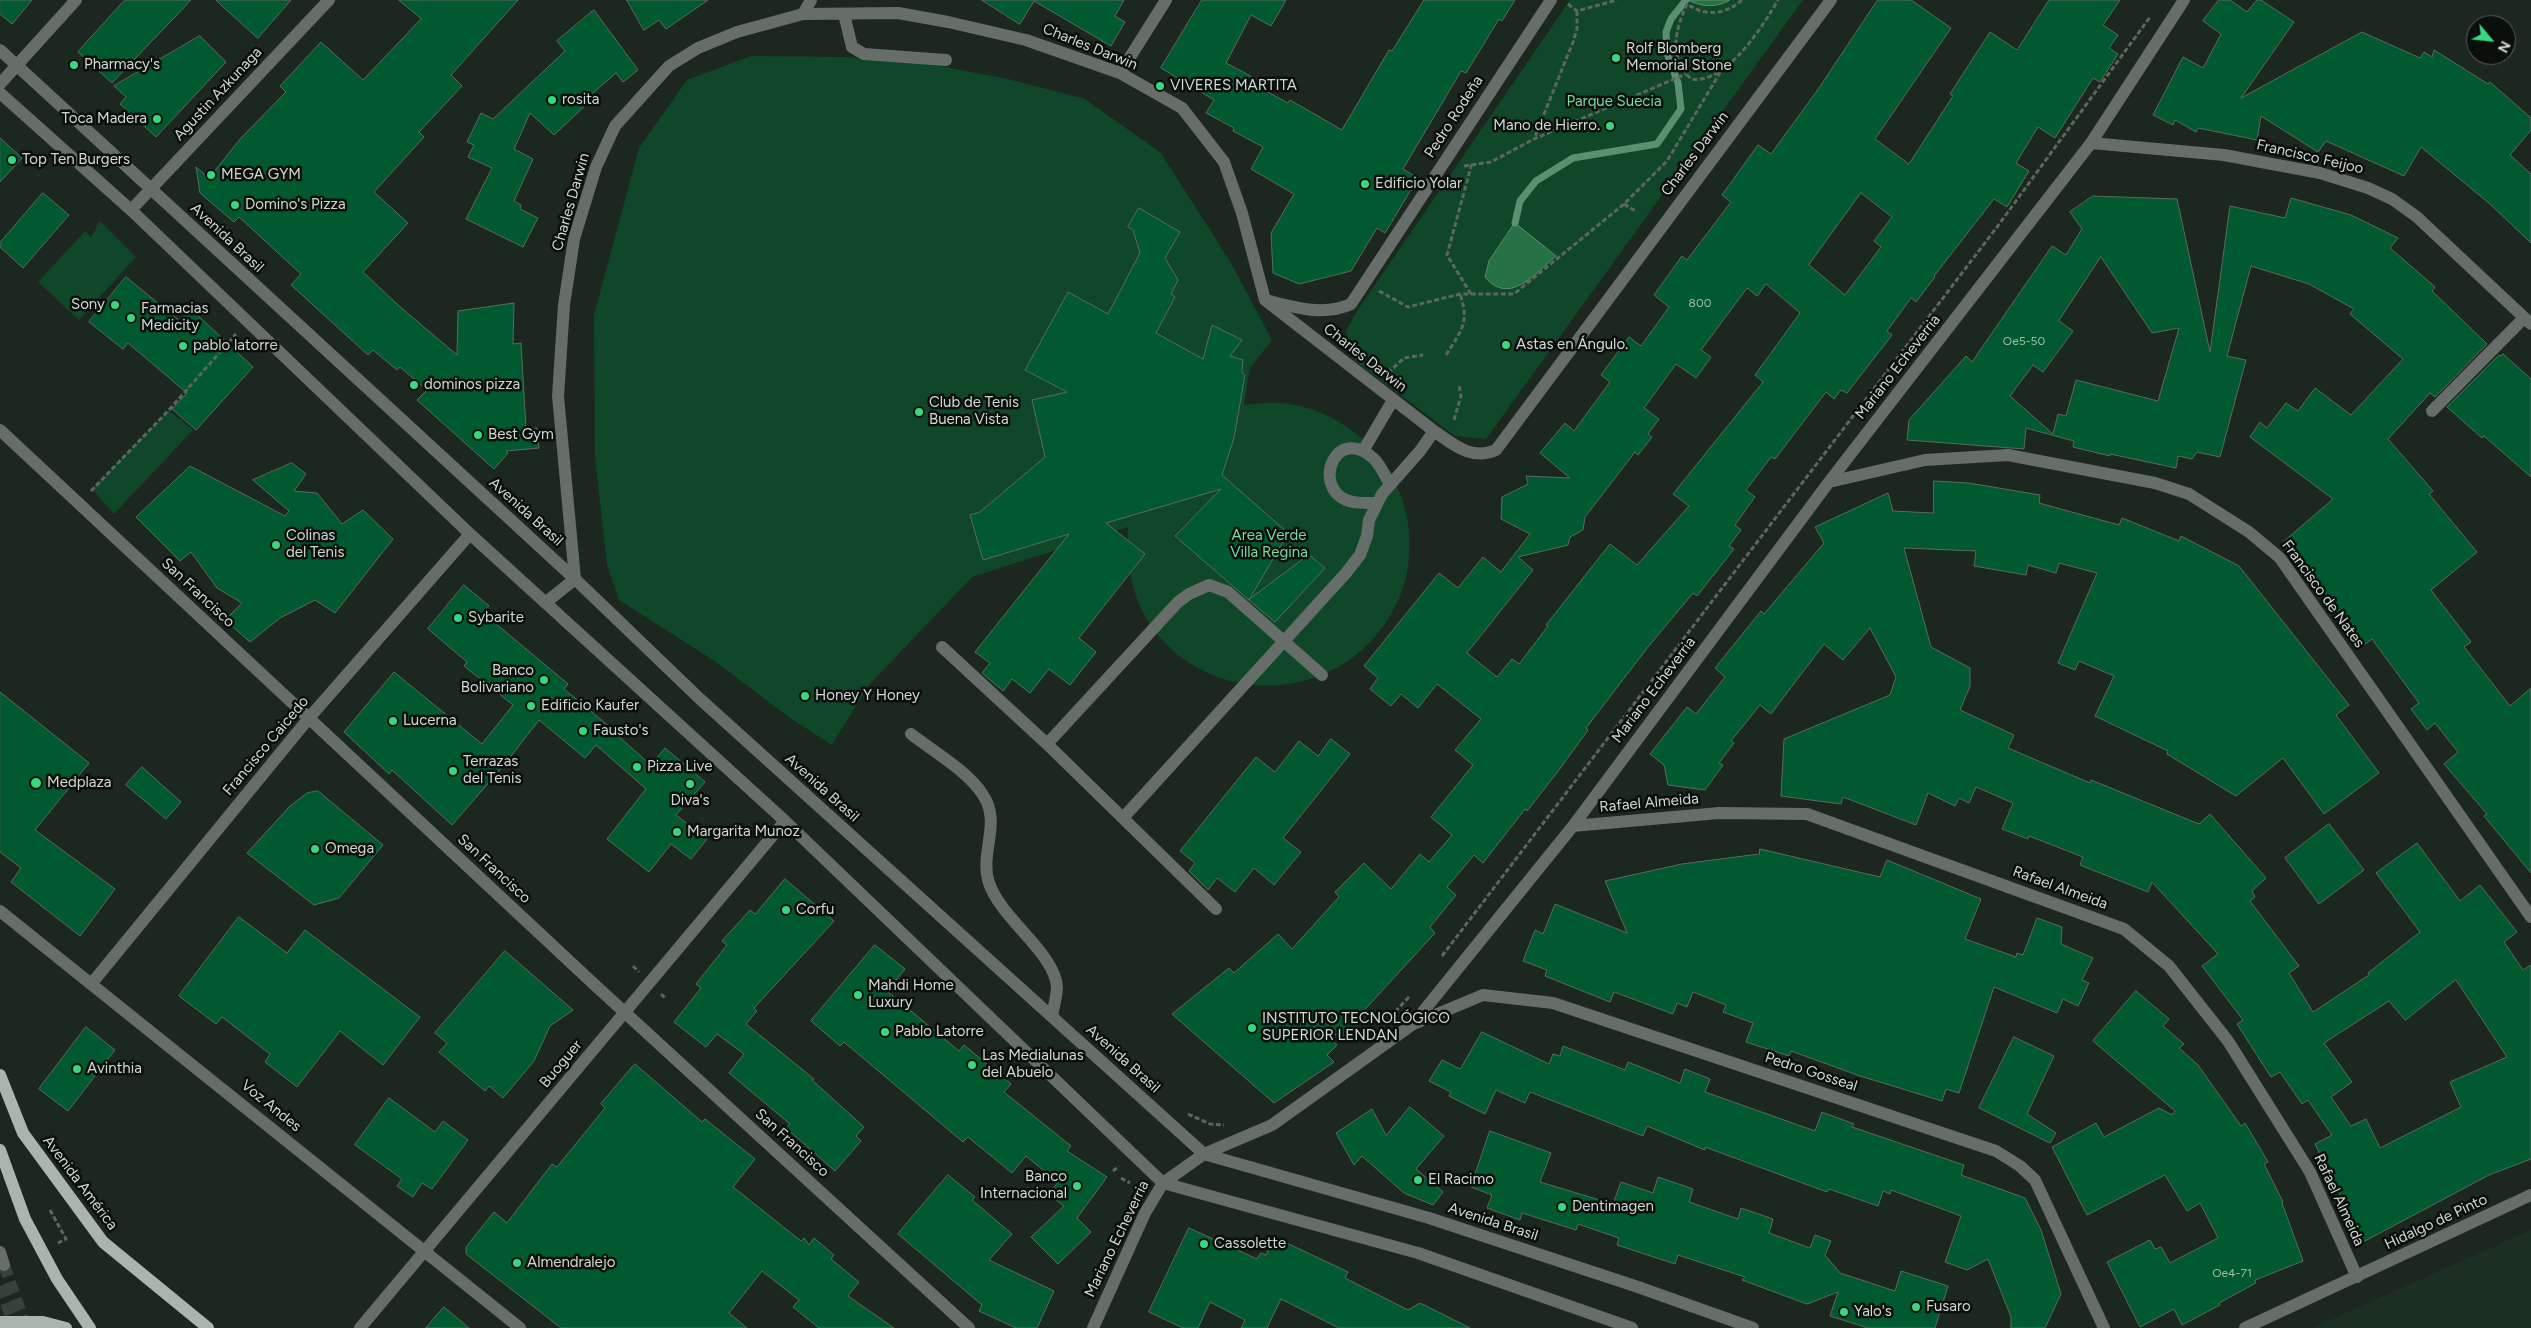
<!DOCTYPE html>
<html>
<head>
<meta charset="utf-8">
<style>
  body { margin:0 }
  #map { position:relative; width:2531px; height:1328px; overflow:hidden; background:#1c271f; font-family:Figtree,sans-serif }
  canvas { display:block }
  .north { position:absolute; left:2466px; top:15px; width:50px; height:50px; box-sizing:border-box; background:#0a0f0b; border:1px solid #5a605b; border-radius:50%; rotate:118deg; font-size:14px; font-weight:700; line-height:20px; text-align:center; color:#d2d9d4 }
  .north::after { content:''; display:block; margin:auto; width:18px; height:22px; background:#36d880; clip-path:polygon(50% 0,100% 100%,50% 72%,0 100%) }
</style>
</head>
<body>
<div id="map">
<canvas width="2531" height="1328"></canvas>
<div class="north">N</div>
</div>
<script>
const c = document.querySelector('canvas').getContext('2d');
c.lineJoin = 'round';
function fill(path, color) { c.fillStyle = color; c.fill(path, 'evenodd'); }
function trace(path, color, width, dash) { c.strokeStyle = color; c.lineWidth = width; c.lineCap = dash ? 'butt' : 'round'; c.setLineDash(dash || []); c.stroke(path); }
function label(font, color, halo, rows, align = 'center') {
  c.font = font + ' Figtree,sans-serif'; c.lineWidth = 5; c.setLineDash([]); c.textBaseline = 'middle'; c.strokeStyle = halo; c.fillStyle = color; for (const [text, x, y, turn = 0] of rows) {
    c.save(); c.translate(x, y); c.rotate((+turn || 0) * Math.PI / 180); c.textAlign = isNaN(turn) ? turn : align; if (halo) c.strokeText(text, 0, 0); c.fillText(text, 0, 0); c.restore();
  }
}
fill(new Path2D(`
  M2531,1230V1328H2312Z`), '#1d2f23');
fill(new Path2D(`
  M1570,0H1803L1486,439L1455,436L1355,361L1346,331L1357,311Z
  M751,56L844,57L919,62L1008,79L1085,99L1161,153L1231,263L1272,340L1250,368L1244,405C1255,404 1267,402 1278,403C1321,405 1361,430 1385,465C1407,497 1414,535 1407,573C1399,609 1378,640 1348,661C1278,708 1178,686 1141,608C1129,583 1127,555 1128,527L972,577L868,686L832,745L790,718L716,662L619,600L607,565L595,457L594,315L639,148L687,80Z
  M100,221L136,257L79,320L38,282L85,231L91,237Z
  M169,410L193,430L114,514L92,489Z`), '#0f4728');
const water = new Path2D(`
  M1688,0H1730C1716,8 1702,7 1688,0Z
  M1515,223L1556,256C1535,274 1509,306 1485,277L1489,261Z`);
fill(water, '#267145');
trace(water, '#5a9070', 1);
trace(new Path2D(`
  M1515,223L1520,201L1536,181L1573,158L1657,144L1681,109L1678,83L1667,53L1666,32L1671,19L1686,0`), '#5a9070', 7);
const building = new Path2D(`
  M0,0H32L12,24L0,14Z
  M125,0H191L112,83L78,52Z
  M216,0H291L258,38Z
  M399,0H518L451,75L462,86L419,132L424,137L374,192L408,223L363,272L398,305L457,355L458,311L514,303L513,344L521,343L526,429L537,428L539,448L506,451L508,453L494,469L417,400L427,390L400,367L397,370L373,350L368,355L291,285L301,274L239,217L234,222L200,193L196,167L209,178L241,138L286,92L280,86L321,42L363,80L421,19Z
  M627,0H708L666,29L659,20L644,30Z
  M982,0H1124L1115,16L1125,22L1111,46L1034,1L1020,24Z
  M1202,0H1286L1271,26L1251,15L1226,63L1258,80L1255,85L1288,103L1290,100L1342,130L1389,50L1392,51L1424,0H1515L1502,21L1499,19L1466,73L1461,71L1403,169L1418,178L1385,233L1377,228L1351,271L1299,284L1273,273L1271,233L1294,194L1251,169L1263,147L1233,131L1234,128L1206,113L1214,100L1161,68Z
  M1878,0H1911L1951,28L1875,139L1909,164L1953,96L1950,94L1990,32L2017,50L2049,0H2120L2103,25L2118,35L2109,48L2118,54L2100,82L2093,78L2055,138L2038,127L2016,163L2029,171L2007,207L1994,199L1934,276L1935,277L1916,302L1911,298L1887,331L1892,335L1847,393L1841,390L1834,399L1826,392L1775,459L1771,457L1746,490L1755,497L1735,525L1741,530L1729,546L1734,549L1697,596L1693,593L1648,647L1586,728L1588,730L1559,770L1527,811L1525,809L1483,863L1474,855L1447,887L1456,895L1430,927L1435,933L1357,1018L1361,1022L1344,1039L1326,1030L1324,1034L1337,1045L1327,1055L1334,1062L1274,1103L1172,1014L1229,968L1234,973L1278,934L1292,949L1339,897L1335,892L1364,863L1391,889L1420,854L1429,862L1452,835L1431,817L1473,765L1455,750L1481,719L1437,684L1418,708L1401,694L1391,706L1370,689L1378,678L1364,666L1439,573L1458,588L1483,557L1501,572L1530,534L1501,519L1502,497L1528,484L1526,476L1570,478L1540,453L1565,423L1574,431L1610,382L1601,375L1629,337L1641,346L1669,307L1654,295L1682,256L1687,260L1731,202L1722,195L1758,145L1771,154L1819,88ZM1861,193L1892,217L1874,241L1881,247L1845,295L1809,265ZM1766,284L1800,313L1755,375L1763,382L1673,494L1689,506L1637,565L1610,544L1546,625L1548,626L1519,664L1512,659L1497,677L1467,653L1533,570L1518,557L1568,545L1570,537L1583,530L1585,517L1635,452L1638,455L1652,437L1648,434L1659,419L1644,408L1676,364L1696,378L1711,357L1701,350L1747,288L1757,296Z
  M2219,0H2230L2247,12L2257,0H2261L2294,22L2241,98L2362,32L2420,58L2424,52L2432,57L2434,50L2488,84L2490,82L2531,118V130L2510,155L2531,174V243L2490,204L2421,147L2404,176L2326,141L2318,152L2261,116L2257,140L2198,128L2196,132L2175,120L2173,125L2153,115L2183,57L2203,68L2221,34L2203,21Z
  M594,10L638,70L623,82L616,73L586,99L589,102L554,135L530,113L514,149L533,159L514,201L521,205L520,209L538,218L523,247L466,219L492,168L468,157L474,145L467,142L481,113L493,119L565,51L557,41Z
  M200,36L226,62L156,137L120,104L126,97L114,86Z
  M0,138L22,158L0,182Z
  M43,193L69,215L23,268L0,247V243Z
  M2093,196L2177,199L2210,352L2230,206L2285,218L2291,198L2351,215L2398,238L2390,248L2435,287L2432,291L2487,344L2435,397L2430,393L2388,439L2433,491L2429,494L2477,552L2431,590L2471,642L2464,647L2510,706L2531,688V873L2484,816L2487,814L2444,764L2458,752L2435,723L2427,730L2411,709L2419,703L2372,639L2364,645L2329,602L2331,600L2282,543L2333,499L2250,437L2260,422L2267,428L2286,403L2298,411L2315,388L2351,415L2403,359L2350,314L2354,309L2309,284L2251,266L2227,356L2246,360L2220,457L2197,452L2192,459L2178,456L2176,468L2110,454V456L2073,447L2074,441L2026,428L2024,449L1907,440L1909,420L1966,356L1972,362L2052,246L2066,255L2082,229L2070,212ZM2101,257L2152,333L2179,328L2158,401L2076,380L2066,416L2058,414L2053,434L2010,396L2033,365L2043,372L2073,331L2059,321Z
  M1139,208L1180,232L1165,258L1178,280L1171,294L1175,297L1156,333L1203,359L1212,325L1242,340L1230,356L1243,360L1242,373L1245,375L1234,438L1222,475L1288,533L1249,600L1175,536L1221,489L1106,523L1145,554L1079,638L1096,652L1070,685L1049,669L1030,693L1012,679L1003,691L982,673L990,663L975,652L1069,534L983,560L970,515L980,512L1045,457L1032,400L1067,392L1025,370L1068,292L1108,314L1140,253L1133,230L1128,227Z
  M126,277L180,321L191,309L253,367L196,430L172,409L187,393L128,343L123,349L89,322Z
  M2503,354L2531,379V477L2484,436L2482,438L2447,407L2499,355L2501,356Z
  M292,463L306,474L294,491L317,493L342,524L363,510L393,539L335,613L315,600L280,618L250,642L225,620L242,603L217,588L191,552L180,561L136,517L190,466L285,516L289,511L253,480Z
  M1934,481L1969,483L2040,495L2039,503L2119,525L2122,518L2179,541L2181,536L2239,566L2349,705L2336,715L2379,773L2324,814L2283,758L2236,796L2167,754L2168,751L2095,716L2114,676L2079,661L2075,670L2058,663L2097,573L2059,563L2056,573L2028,565L2026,575L1974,566L1976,551L1904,548L1931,647L1970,668V686L1960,710L2014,735L2008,748L2090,783L2091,780L2199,824L2210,814L2266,878L2252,891L2255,897L2250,901L2299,966L2289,973L2313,1012L2369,975L2368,973L2420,932L2376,873L2417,843L2460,901L2480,885L2517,932L2504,942L2523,970L2531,965V1159L2489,1175L2363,1242L2315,1144L2332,1135L2308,1100L2302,1104L2280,1072L2271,1077L2237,1024L2243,1020L2202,966L2218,954L2152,882L2148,892L2080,865L2083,857L2029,836L2028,839L2002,829L2013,803L1976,787L1969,803L1959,798L1955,806L1928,793L1916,825L1843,797L1841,804L1781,796L1784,739L1890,695L1896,677L1870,628L1843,660L1824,644L1771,714L1760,705L1731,741L1734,743L1719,763L1723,765L1705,790L1668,785L1664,765L1650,754L1687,707L1696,714L1725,677L1715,668L1761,611L1764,614L1824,543L1815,527L1888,493L1893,511L1933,513ZM2456,980L2507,1057L2450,1082L2461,1107L2380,1148L2366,1119L2351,1126L2331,1097L2352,1082L2324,1043L2389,1001L2405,1020Z
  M1309,555L1325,568L1275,622L1249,600Z
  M464,585L489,606L483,613L568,684L564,689L611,728L610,729L651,765L665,748L705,782L676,815L707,839L691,859L671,844L649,872L607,839L646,789L596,745L585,758L539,720L505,764L452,825L392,770L389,774L344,732L394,672L482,744L513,705L464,666L467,662L428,629Z
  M0,692L89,763L35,830L115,889L80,936L11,882L21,868L0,852Z
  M1331,739L1350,754L1283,838L1301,852L1274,885L1254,868L1235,892L1217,878L1208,890L1189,871L1195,863L1180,851L1256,757L1275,772L1299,741L1318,756Z
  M142,767L181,802L166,819L126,785Z
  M318,791L383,845L339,898L314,905L247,853L290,806L307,793Z
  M2329,824L2364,870L2319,904L2285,858Z
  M1760,849L1880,877L1887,860L1981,899L1965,939L2016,957L2017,953L2023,955L2037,918L2062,927L2061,944L2093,958L2082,980L2089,983L2078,1006L2063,999L2057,1013L1994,987L1959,1093L1946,1089L1942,1101L1860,1076L1791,1051L1789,1056L1746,1042L1753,1023L1723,1012L1726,1005L1693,992L1687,1007L1677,1003L1673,1014L1614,992L1610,1002L1545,976L1547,970L1523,961L1535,930L1543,934L1555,904L1627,933L1605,881L1682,864L1759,854Z
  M785,879L834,921L754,1008L757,1011L746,1024L814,1079L812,1080L864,1127L856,1136L861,1141L835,1171L786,1128L790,1124L729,1073L744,1054L717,1034L706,1047L674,1022L701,988L696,984L727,945L722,941L750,910L755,914Z
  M239,917L287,953L305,930L420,1017L383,1065L340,1031L297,1087L265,1062L270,1054L222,1017L216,1024L179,996Z
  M875,945L905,969L887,991L959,1051L964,1045L1011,1084L1004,1092L1071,1146L1067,1151L1107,1177L1077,1218L1091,1232L1058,1264L1031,1237L1064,1206L1049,1194L1058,1182L1026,1156L1012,1173L968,1137L963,1142L844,1042L840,1046L811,1021Z
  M505,951L573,1010L550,1026L534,1061L503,1098L489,1086L485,1091L439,1052L447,1043L435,1033Z
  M2136,991L2169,1019L2163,1026L2184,1044L2179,1048L2198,1065L2241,1126L2245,1123L2268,1162L2264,1164L2283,1202L2282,1203L2303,1261L2255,1280L2256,1283L2219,1303L2220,1305L2182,1325L2174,1309L2140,1327L2107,1262L2150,1240L2155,1249L2161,1247L2170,1263L2218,1238L2200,1203L2187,1211L2165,1175L2087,1215L2052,1147L2096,1123L2104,1137L2159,1108L2172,1115L2175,1111L2093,1041Z
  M86,1027L115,1050L68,1111L39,1089Z
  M1482,1032L1549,1064L1553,1054L1560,1056L1563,1046L1625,1070L1628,1062L1680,1083L1685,1069L1710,1079L1705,1092L1815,1131L1822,1112L1854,1124L1852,1127L1964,1165L1961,1175L2025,1198L2041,1230L2061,1294L2045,1328H2011V1317L1988,1259L1967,1270L1945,1262L1961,1216L1891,1190L1890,1194L1883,1191L1878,1206L1829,1189L1827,1192L1705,1147V1150L1647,1126L1643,1136L1530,1092L1525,1103L1496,1090L1485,1114L1449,1096L1451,1092L1429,1081L1442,1060L1460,1069Z
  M2014,1037L2054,1056L2027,1114L2056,1133L2050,1143L1979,1108Z
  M635,1064L702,1122L705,1119L755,1159L733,1187L801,1241L804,1238L809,1245L814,1238L834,1255L831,1259L859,1282L848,1296L894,1328H819L793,1307L799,1300L762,1271L729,1313L747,1328H561L466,1254V1247L494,1212L507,1223L552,1164L557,1167L605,1108L601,1104Z
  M389,1098L435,1132L443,1121L468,1140L432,1189L422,1183L413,1197L397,1186L402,1179L355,1145Z
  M1410,1107L1444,1136L1416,1169L1443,1192L1433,1205L1404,1193L1362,1156L1354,1165L1336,1133L1372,1109L1386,1135Z
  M1490,1131L1551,1153L1540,1182L1613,1204L1621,1182L1653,1193L1658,1177L1693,1189L1689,1202L1738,1219L1741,1208L1773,1219L1769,1233L1810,1248L1815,1235L1831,1241L1825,1255L1840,1273L1895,1291L1901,1271L1948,1286L1935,1328H1868L1830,1316L1838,1292L1807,1304L1742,1280L1745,1277L1678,1255L1675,1264L1617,1245L1619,1238L1578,1224L1576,1230L1522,1213L1520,1220L1487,1208L1492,1195L1471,1187Z
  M948,1175L975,1197L972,1200L1012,1234L989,1260L1054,1291L1037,1328H1016L979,1311L982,1305L898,1234Z
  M1189,1228L1257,1259L1261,1253L1266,1255L1274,1237L1348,1272L1345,1278L1408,1310L1420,1303L1470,1328H1339L1281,1299L1267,1328H1241L1245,1320L1210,1302L1198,1328H1183L1149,1312Z
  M444,1307L469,1328H426Z`);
fill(building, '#01592f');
trace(building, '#5c6a60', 1);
trace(new Path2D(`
  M4,1265L26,1328
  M0,1286L15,1328`), '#37423a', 12, [12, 6]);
trace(new Path2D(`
  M1742,0C1725,15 1706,17 1687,4C1675,31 1668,56 1691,79C1726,85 1763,26 1778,0
  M1568,4L1577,11L1617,0
  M1577,11V29L1573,42L1534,139L1686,74
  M1464,166L1491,162L1534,139
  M1624,204L1637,212
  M1379,291L1408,307L1460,294H1514L1624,204L1667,161L1721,71
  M1471,294L1447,255L1472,163
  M1446,355C1461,331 1470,323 1460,294
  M1388,373L1404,358L1423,355
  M1454,420L1461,396L1459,385
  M91,491L169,410L236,334
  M1442,956L1997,227L2150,17
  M633,966L639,972
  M661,994L666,999
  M1390,1017L1410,996
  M1188,1114L1210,1124L1224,1125
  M1113,1171L1119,1166
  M1121,1178L1130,1183
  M50,1210L66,1239L58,1243`), '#5d665f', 3, [5, 2.5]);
trace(new Path2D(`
  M803,14L811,0
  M844,14L852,47L864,54L946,60
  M0,50L575,579L700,699L1204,1154L1429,1218L1638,1287L1753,1328
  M1120,73L1166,0
  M0,84L76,0
  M0,93L131,210L470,534L785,821L1163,1183L1418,1253L1632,1328
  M2091,143L2224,155L2320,173L2368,188L2392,199L2417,217L2531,324
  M131,210L329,0
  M1270,301C1296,308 1325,316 1351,304L1551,0
  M2432,411L2524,318
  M0,430L597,987L969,1328
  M1363,451L1393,400
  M1829,482L1925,460L2008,455L2155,483L2189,494L2249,532L2280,558L2531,917
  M1377,503C1368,503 1355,504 1346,500C1312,485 1336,425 1373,458C1380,464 1385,476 1390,484
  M575,579L558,396L564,305L574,239L596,167L615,126L669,66L698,48L737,32L803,14L898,13L948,22L1026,40L1120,73L1182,108L1224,162L1242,213L1265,300L1434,431C1453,444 1471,461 1496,450L1831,0
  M545,603L575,579
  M942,647L1047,744L1216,909
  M911,734C933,751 969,772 983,795C1002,823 979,853 989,883C1001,919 1055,953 1057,987C1057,996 1053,1008 1052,1017
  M1047,744L1178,602L1189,594L1209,585L1228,592L1322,675
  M1123,818L1346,573L1360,555L1367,536L1369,520L1382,494L1420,451L1434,431
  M1573,826L1719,813L1807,814L2124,929L2169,966L2228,1041L2310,1172L2357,1277
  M0,911L520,1328
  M92,983L309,718L470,534
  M1416,1023L1483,995L1553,1003L1996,1151L2020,1166L2035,1180L2104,1328
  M0,1252L4,1265
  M360,1328L785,821
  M1093,1328L1145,1213L1163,1183L1204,1154L1272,1125L1413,1024L1573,826L1829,482L2091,143L2184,0
  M2245,1328L2531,1195`), '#676d68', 12);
trace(new Path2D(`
  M0,1075L23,1133L103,1242L208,1328
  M0,1150L25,1219L57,1279L90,1328
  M0,1322H43L66,1328`), '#aab6ad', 12);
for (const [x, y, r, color] of [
  [1616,58,5,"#36d880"],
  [74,65,5,"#36d880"],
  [1160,86,5,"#36d880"],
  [552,100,5,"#36d880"],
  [157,119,5,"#36d880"],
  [1610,126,5,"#36d880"],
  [12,160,5,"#36d880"],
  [211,175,5,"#36d880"],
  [1365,184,5,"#36d880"],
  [235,205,5,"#36d880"],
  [115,305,5,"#36d880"],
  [131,318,5,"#36d880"],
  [1506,345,5,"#36d880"],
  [183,346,5,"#36d880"],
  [414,385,5,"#36d880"],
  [919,412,5,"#36d880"],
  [478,435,5,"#36d880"],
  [276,545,5,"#36d880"],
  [458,618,5,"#36d880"],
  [544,680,5,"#36d880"],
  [805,696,5,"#36d880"],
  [531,706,5,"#36d880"],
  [393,721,5,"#36d880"],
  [583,731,5,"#36d880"],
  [637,767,5,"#36d880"],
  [453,771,5,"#36d880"],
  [36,783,6,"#36d880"],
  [690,784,5,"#36d880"],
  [677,832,5,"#36d880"],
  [315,849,5,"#36d880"],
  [786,910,5,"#36d880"],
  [858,995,5,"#36d880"],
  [1252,1028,5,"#36d880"],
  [885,1032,5,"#36d880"],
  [972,1065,5,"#36d880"],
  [77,1069,5,"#36d880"],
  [1418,1180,5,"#36d880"],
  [1077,1186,5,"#36d880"],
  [1562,1207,5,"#36d880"],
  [1204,1244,5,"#36d880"],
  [517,1263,5,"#36d880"],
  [1916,1307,5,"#36d880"],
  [1844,1312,5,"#36d880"]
]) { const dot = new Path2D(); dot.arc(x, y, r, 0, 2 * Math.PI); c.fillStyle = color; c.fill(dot); trace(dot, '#0a0f0b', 2); }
label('12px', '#9eb9ab', null, [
  ["800",1700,303],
  ["Oe5-50",2024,341],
  ["Oe4-71",2232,1273]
]);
label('15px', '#d2d9d4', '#0a0f0b', [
  ["Charles Darwin",1090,47,22],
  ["Agustin Azkunaga",218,94,-47],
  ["Pedro Rodeña",1454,117,-57],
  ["Charles Darwin",1695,154,-53],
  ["Francisco Feijoo",2310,157,13],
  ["Charles Darwin",571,202,-74],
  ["Avenida Brasil",227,238,43],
  ["Charles Darwin",1365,358,38],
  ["Mariano Echeverria",1898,367,-52],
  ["Avenida Brasil",526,512,42],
  ["San Francisco",198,593,43],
  ["Francisco de Nates",2323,594,54],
  ["Mariano Echeverria",1654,690,-53],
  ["Francisco Caicedo",266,746,-50],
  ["Avenida Brasil",822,788,42],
  ["Rafael Almeida",1649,803,-5],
  ["San Francisco",494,869,43],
  ["Rafael Almeida",2060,888,20],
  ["Avenida Brasil",1123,1059,42],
  ["Buoguer",561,1064,-50],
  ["Pedro Gosseal",1811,1072,18],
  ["Voz Andes",271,1106,39],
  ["San Francisco",792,1143,42],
  ["Avenida América",80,1183,53],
  ["Rafael Almeida",2339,1200,65],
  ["Avenida Brasil",1493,1222,18],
  ["Hidalgo de Pinto",2436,1222,-25],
  ["Mariano Echeverria",1117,1239,-64]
]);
label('15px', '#d2d9d4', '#0a0f0b', [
  ["Rolf Blomberg",1626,49],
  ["Memorial Stone",1626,66],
  ["Pharmacy's",84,65],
  ["VIVERES MARTITA",1170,86],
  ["rosita",562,100],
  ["Toca Madera",147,119,"right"],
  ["Mano de Hierro.",1600,126,"right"],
  ["Top Ten Burgers",22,160],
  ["MEGA GYM",221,175],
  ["Edificio Yolar",1375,184],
  ["Domino's Pizza",245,205],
  ["Sony",105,305,"right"],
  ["Farmacias",141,309],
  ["Medicity",141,326],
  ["Astas en Ángulo.",1516,345],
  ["pablo latorre",193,346],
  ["dominos pizza",424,385],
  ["Club de Tenis",929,403],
  ["Buena Vista",929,420],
  ["Best Gym",488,435],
  ["Colinas",286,536],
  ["del Tenis",286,553],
  ["Sybarite",468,618],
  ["Banco",534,671,"right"],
  ["Bolivariano",534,688,"right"],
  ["Honey Y Honey",815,696],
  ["Edificio Kaufer",541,706],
  ["Lucerna",403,721],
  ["Fausto's",593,731],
  ["Terrazas",463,762],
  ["del Tenis",463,779],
  ["Pizza Live",647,767],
  ["Medplaza",47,783],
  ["Diva's",690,801,"center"],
  ["Margarita Munoz",687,832],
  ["Omega",325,849],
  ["Corfu",796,910],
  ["Mahdi Home",868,986],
  ["Luxury",868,1003],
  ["INSTITUTO TECNOLÓGICO",1262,1019],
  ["SUPERIOR LENDAN",1262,1036],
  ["Pablo Latorre",895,1032],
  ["Las Medialunas",982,1056],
  ["del Abuelo",982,1073],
  ["Avinthia",87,1069],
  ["Banco",1067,1177,"right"],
  ["Internacional",1067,1194,"right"],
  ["El Racimo",1428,1180],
  ["Dentimagen",1572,1207],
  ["Cassolette",1214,1244],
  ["Almendralejo",527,1263],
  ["Fusaro",1926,1307],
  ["Yalo's",1854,1312]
], 'left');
label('15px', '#79dc9c', '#0a0f0b', [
  ["Parque Suecia",1614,102],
  ["Area Verde",1269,536],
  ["Villa Regina",1269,553]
]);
</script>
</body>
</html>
